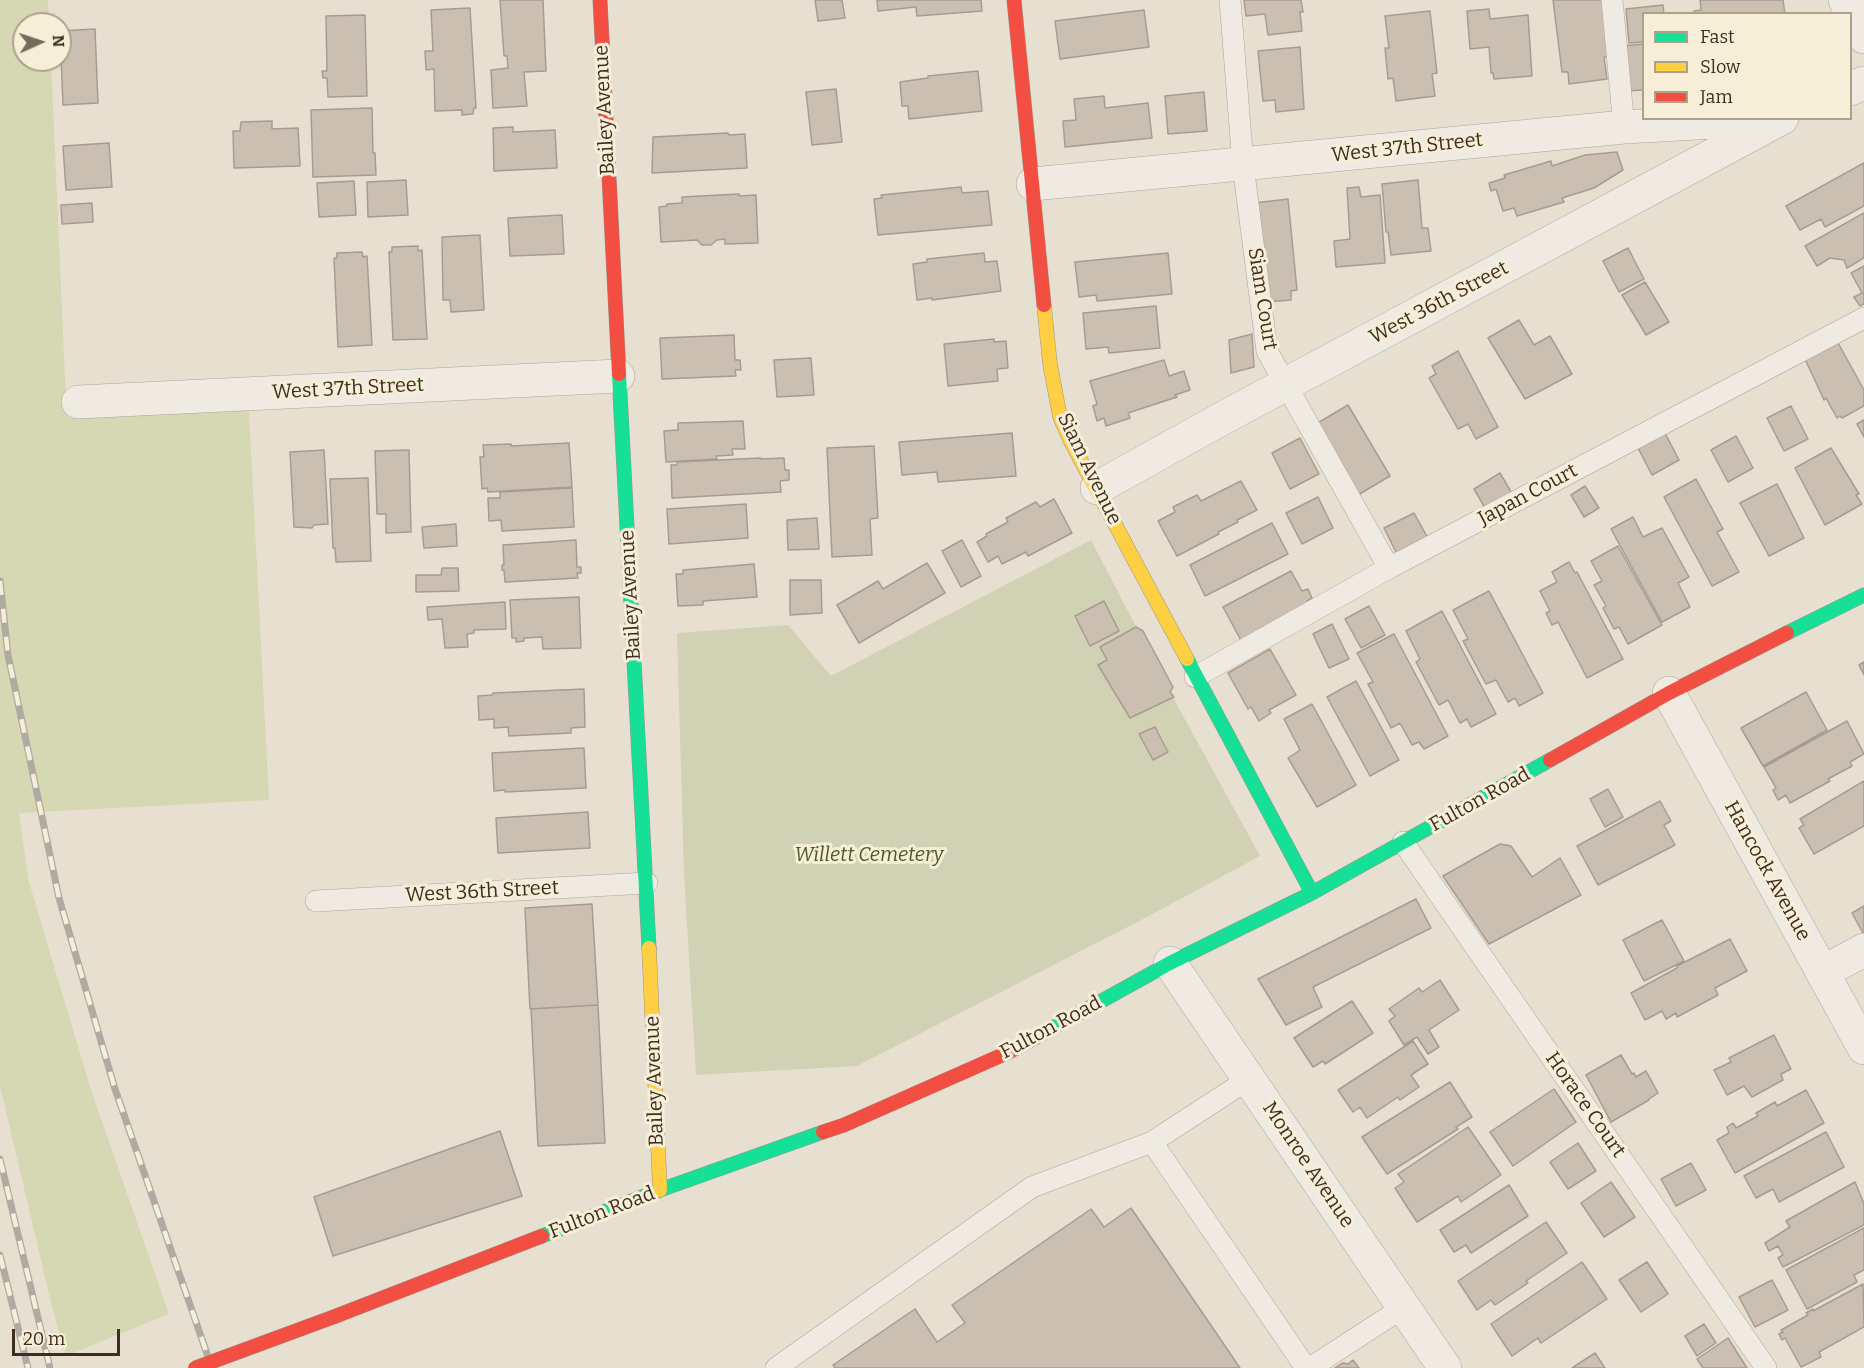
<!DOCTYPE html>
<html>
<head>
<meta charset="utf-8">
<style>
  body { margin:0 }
  #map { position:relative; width:1864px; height:1368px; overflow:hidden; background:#e7e0d1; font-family:Bitter,serif }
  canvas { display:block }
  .legend { position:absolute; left:1642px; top:12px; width:210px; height:108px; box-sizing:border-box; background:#f7eed8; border:2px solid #ada18e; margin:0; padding:8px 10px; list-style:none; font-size:18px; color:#3d2e20 }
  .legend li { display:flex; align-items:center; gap:12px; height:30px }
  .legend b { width:30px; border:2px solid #ada18e }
  .north { position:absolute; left:12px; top:12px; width:60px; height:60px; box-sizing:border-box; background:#f7eed8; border:2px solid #ada18e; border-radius:50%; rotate:87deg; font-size:16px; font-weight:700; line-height:24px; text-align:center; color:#3d2e20 }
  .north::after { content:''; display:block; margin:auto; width:21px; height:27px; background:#786c5e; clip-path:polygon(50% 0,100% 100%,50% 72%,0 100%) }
  .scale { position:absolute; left:12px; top:1329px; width:108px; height:27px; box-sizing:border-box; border:3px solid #3d2e20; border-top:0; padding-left:8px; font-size:18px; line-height:21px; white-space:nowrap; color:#3d2e20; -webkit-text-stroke:4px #f7eed8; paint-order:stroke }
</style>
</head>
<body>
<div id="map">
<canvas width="1864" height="1368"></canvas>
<ul class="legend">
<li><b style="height:8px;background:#16e098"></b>Fast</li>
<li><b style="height:8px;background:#ffcf43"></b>Slow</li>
<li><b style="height:8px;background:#f24e42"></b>Jam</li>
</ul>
<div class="north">N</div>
<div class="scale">20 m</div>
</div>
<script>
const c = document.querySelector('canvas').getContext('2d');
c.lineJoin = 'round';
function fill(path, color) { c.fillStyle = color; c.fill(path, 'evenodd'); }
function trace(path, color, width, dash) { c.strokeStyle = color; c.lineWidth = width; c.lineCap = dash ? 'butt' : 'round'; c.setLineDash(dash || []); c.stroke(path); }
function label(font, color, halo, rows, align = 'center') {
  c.font = font + ' Bitter,serif'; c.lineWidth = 6; c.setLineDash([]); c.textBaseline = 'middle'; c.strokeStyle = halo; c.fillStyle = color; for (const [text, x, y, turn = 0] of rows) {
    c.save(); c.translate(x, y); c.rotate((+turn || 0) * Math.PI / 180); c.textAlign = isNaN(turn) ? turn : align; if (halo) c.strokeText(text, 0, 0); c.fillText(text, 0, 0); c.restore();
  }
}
fill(new Path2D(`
  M0,0H48L49,24H24V60H51L66,402L248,393L269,800L19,813L29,882L91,1090L169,1314L66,1356L52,1307L0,1086Z`), '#d6d7b3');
fill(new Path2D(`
  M1091,540L1170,692L1260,856L1147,917L857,1066L696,1075L684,874L677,633L788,625L831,676Z`), '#d1d1b3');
const building = new Path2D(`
  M500,0H543L546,71L524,72L527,106L493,108L491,70L508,68L507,56H504Z
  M815,0H842L845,18L818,21Z
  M877,0H981L982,11L917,16L916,7L878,11Z
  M1244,0H1301L1303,12H1300L1302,31L1268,35L1265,14L1246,16Z
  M1553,0H1602L1609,57H1604L1607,79L1569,84L1568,72H1562Z
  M1700,0H1783L1785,14H1694V11L1701,10Z
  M1663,5L1664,14H1644V42L1629,43L1626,9Z
  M470,8L476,108H474L473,114L462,115V110L435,111L434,69L426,70L425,51H433L431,10Z
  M1489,9L1490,19L1528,15L1532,76L1494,79L1493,73H1491L1489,47L1470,49L1467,11Z
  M1144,10L1149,47L1060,59L1055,21Z
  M1430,11L1437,73L1432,74L1435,96L1396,101L1393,78L1388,79L1385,48H1389L1385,16Z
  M365,15L367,96L328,97L327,78H323L322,71H327L326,16Z
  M95,29L98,103L63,105L60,31Z
  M1644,44V90L1627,91L1623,46Z
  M1300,47L1304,109L1276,112L1275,100L1263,101L1258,51Z
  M978,71L982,111L909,119L908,106H902L900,82L928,78V76Z
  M836,89L842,142L812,145L806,92Z
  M1204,92L1207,131L1168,134L1165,96Z
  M1104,96L1105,108L1148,103L1152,138L1065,147L1063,121L1076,120L1074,99Z
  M372,108L373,153H375L376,175L313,177L311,110Z
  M272,121V129L298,128L300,166L234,168L233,131H240L241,122Z
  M513,127V132L555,130L557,168L494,171L493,128Z
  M728,133L729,135L745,134L747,168L652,173L653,137Z
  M109,143L112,187L66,190L63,146Z
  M1617,152L1623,170L1594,188L1562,198L1564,202L1517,216L1514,208L1503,211L1496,189L1491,191L1489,183L1505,178L1504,175L1551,161L1552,166L1585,155Z
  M1864,163V206L1825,227L1821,219L1800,230L1786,206Z
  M406,180L408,215L368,217L367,182Z
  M1418,180L1422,228H1428L1431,251L1391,255L1388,232H1386L1382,184Z
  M354,181L356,215L319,217L317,183Z
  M961,187L962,193L988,191L992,225L878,235L874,199L882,198L881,195Z
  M1359,187L1361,197L1380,195L1385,263L1336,267L1334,241L1350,239L1347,188Z
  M739,194V196L756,195L758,243L725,244V239L717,240L711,245H702L697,240L661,242L659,207L667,206V204L682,203V197Z
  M1288,199L1297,290L1291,291V300L1267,302L1254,203Z
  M92,203L93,222L62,224L61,205Z
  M1864,213V258L1847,268L1844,260L1830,258L1817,266L1805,246Z
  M562,215L564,254L510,256L508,218Z
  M480,235L484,310L451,312L450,300H443L442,237Z
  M418,246V251L422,250L427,339L393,340L389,252H392V247Z
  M1628,248L1644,279L1619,292L1603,261Z
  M362,252L363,257L367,256L372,345L338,347L334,258H337V253Z
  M984,253L985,262L997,261L1001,291L932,300V298L917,300L913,264L927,262V259Z
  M1168,253L1172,294L1097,301L1096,295L1079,297L1075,262Z
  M1864,266V304L1860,306L1854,297L1862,293L1851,273Z
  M1645,282L1669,322L1646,335L1622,295Z
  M1156,306L1160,348L1109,353L1108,347L1086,349L1083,313Z
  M1519,320L1534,345L1550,336L1572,374L1525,399L1488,338Z
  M1252,334L1254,367L1231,373L1229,340Z
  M734,335L735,360H740L741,370H735L736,376L662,379L660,338Z
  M994,339V342L1006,341L1008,368L997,369L998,381L948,386L944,344Z
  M1837,341L1864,390V406L1842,418L1840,416L1837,418L1826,398L1824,400L1805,359Z
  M1458,351L1498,427L1476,439L1468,424L1458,429L1429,378L1436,374L1432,366Z
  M811,358L814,395L777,397L774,360Z
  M1164,360L1169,376L1184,371L1190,390L1175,395L1177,397L1128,413L1130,418L1106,426L1104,418L1097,421L1093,406L1097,404L1090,381Z
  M1348,405L1390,476L1358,495L1316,424Z
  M1791,406L1808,439L1784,451L1767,418Z
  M1864,420V437L1857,424Z
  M743,421L745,449H732L733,455L716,456L717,459L666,462L664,431L678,430V423Z
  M1012,433L1016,476L938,482L937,472L902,475L899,442Z
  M1665,433L1679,460L1652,475L1638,448Z
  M1736,436L1753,468L1728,482L1711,450Z
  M1300,438L1319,474L1290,489L1272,453Z
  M569,443L572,487L488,492L487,488L482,489L480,457H484L483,445L511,444V446Z
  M874,446L878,518L870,519L872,555L832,557L827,448Z
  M1831,448L1859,494L1856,495L1862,504L1825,525L1795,468Z
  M324,450L328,524L314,525L312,528L294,527L290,452Z
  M409,450L411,532L386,533V514H377L375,451Z
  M761,458V459L784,458L785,470H789V480L780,481L781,492L672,498L671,465H677V462Z
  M1500,473L1514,497L1488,513L1474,489Z
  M368,478L371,561L336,562L335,548H333L330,479Z
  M1696,479L1723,529L1717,532L1739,572L1712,586L1664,497Z
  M1241,481L1257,510L1237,520L1238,522L1218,532L1219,534L1177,556L1158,521L1175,512L1173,507L1197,495L1201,501Z
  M1777,484L1804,538L1769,556L1740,503Z
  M1585,486L1599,508L1584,517L1571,495Z
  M572,488L574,527L502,531L501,520L489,521L488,498H500V492Z
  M1318,497L1333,528L1302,544L1286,513Z
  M1054,499L1072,533L1028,556L1026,552L1002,564L998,556L988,562L977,542L987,536L986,534L1008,522L1006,518L1036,502L1040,507Z
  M746,504L748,538L669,544L667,509Z
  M1414,513L1430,542L1399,558L1384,528Z
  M1633,517L1643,537L1662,528L1689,577L1678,583L1690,607L1662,622L1611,529Z
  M817,518L819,549L788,550L787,520Z
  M1272,523L1288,554L1205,596L1190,565Z
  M456,524L457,546L424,548L422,527Z
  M576,540L577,567H581V573H577L578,578L505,582L504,570H502V565H504L503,545Z
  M962,540L981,576L961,587L942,551Z
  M1618,546L1662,625L1628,644L1619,627L1614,629L1603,608L1606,606L1594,585L1602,581L1591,561Z
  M1569,562L1575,573L1577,572L1623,659L1587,678L1558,622L1552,625L1546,613L1550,611L1540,591L1557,582L1552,572Z
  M927,563L945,593L859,643L837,605L878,581L883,589Z
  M754,564L757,597L703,601V605L678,606L676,574H683V570Z
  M442,568H458L459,591L416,592V575H441Z
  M1291,571L1302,591L1308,589L1312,598L1307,601L1312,609L1244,646L1223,607Z
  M790,580H821L822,613L790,615Z
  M1489,591L1543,693L1519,706L1515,698L1508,702L1496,680L1486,684L1463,641L1468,639L1453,610Z
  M579,597L581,648L543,649L542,637L524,638V641L516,642V638H512L510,600Z
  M1104,601L1119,631L1090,646L1075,616Z
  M505,602L506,629L474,630V633L467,634L468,647L445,648L442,619L428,620L427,607Z
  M1369,606L1385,635L1361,648L1345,619Z
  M1442,611L1496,714L1471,727L1467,719L1460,723L1448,700L1439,705L1416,662L1420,659L1406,631Z
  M1332,624L1349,659L1329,668L1313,634Z
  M1136,627L1143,631L1173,687L1170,692L1174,697L1130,718L1098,665L1107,660L1100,647Z
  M1394,634L1448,736L1424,749L1419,742L1412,745L1400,723L1391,728L1368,684L1373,682L1357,653Z
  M1270,649L1296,695L1269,710L1271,713L1259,721L1251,707L1248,709L1228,673Z
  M1864,662V675L1859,665Z
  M1356,681L1399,760L1370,776L1327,697Z
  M584,689L585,727L571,728V733L509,736L508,727L494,728V719L479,720L478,696L492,695L493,693Z
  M1806,692L1827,730L1763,766L1741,728Z
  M1312,704L1356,785L1317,807L1288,758L1300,750L1284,719Z
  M1847,721L1864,754L1850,762L1852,766L1828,779L1830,781L1790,803L1786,795L1778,800L1773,790L1776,788L1764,767Z
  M1155,727L1168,752L1153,760L1139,734Z
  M584,748L586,788L505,792V790L494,791L492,753Z
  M1864,781V826L1814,854L1799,828L1804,825L1800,819Z
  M1608,789L1623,817L1605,827L1590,799Z
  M1660,801L1671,821L1664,825L1675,845L1598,885L1577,846Z
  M588,812L590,848L498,853L496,818Z
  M1500,844L1511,846L1532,877L1560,858L1581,895L1489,944L1443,876Z
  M1416,899L1431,928L1313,987L1322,1007L1286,1025L1258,979Z
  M592,904L598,1005L530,1009L525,908Z
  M1864,906V935L1852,913Z
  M1662,920L1684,961L1644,981L1623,940Z
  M1730,939L1747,971L1715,988L1718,995L1677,1017L1676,1013L1666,1019L1662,1011L1645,1020L1631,993L1677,968V966Z
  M1440,980L1459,1010L1429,1030L1439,1047L1428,1054L1417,1037L1404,1045L1389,1021L1395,1016L1389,1009L1419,988L1422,992Z
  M1352,1001L1373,1033L1325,1064L1323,1061L1313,1067L1294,1038Z
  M598,1005L605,1143L538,1146L531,1009Z
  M1774,1035L1791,1069L1781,1074L1783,1080L1752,1097L1744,1086L1727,1095L1714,1070L1731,1062L1729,1058Z
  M1413,1041L1428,1064L1411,1075L1419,1087L1400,1100L1398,1097L1367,1118L1360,1107L1353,1112L1338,1090Z
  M1621,1055L1632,1074L1634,1073L1636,1077L1646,1071L1658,1093L1649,1099V1100L1611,1122L1586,1075Z
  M1450,1082L1472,1117L1456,1127L1458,1129L1387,1174L1362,1137Z
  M1554,1089L1576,1122L1513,1166L1490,1132Z
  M1806,1090L1824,1123L1735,1173L1717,1140L1729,1133L1727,1127L1733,1123L1736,1128L1758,1116L1756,1113L1775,1102L1777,1106Z
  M1468,1127L1501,1175L1461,1202L1458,1196L1417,1222L1395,1188L1404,1182L1398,1174Z
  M500,1131L522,1196L333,1256L314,1197Z
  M1826,1132L1844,1167L1779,1202L1773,1189L1756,1198L1744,1176Z
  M1578,1143L1596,1171L1568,1189L1550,1162Z
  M1691,1163L1706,1190L1676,1206L1661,1179Z
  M1611,1182L1635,1217L1604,1237L1581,1203Z
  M1855,1182L1864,1204V1225L1783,1267L1778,1258L1783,1255L1778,1246L1769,1251L1765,1243L1790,1227L1786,1221Z
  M1509,1185L1528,1216L1471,1253L1466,1245L1454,1252L1440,1230Z
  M1131,1208L1240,1368H835L833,1365L915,1309L937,1342L965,1323L952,1305L1091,1209L1104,1227Z
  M1546,1222L1567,1253L1526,1281L1528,1283L1495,1305L1491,1300L1477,1310L1458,1281Z
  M1864,1228V1270L1854,1275L1857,1282L1807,1309L1786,1270Z
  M1582,1262L1607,1299L1541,1343L1538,1338L1512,1356L1491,1324Z
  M1647,1262L1668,1294L1641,1312L1619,1280Z
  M1772,1280L1788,1310L1755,1327L1739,1297Z
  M1863,1284L1864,1327L1819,1352L1821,1357L1801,1367L1785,1338L1782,1340L1779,1334L1783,1332L1781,1330L1808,1315L1806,1313L1813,1309V1311Z
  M1704,1324L1716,1343L1697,1356L1685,1336Z
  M1728,1338L1747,1368H1703L1697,1359Z
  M1595,1353L1605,1368H1572Z
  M1353,1360L1359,1368H1335L1343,1363L1348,1364Z`);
fill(building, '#cbbfb2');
trace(building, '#a89c90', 1.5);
const lane = new Path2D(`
  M1230,0L1243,165L1267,351L1389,568
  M1612,0L1624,127
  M1195,677L1389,568L1864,318
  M1403,842L1766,1368
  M316,901L647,883
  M1152,1142L1306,1368
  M776,1368L1032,1187L1152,1142L1249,1079
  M1310,1368L1404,1307`);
const street = new Path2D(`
  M1845,0L1864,37
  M1850,89L1864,83
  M1033,184L1624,127L1770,119
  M78,402L618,376
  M1097,488L1223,418L1782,118
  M1669,693L1864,1048
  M1170,963L1445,1368
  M1823,972L1864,950`);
const fast = new Path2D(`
  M619,374L649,948
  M1787,633L1864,595
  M1187,659L1312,893
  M1033,1039L1170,963L1312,893L1550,760
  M542,1236L660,1190L823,1132`);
const slow = new Path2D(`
  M1044,305L1050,364L1060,417L1071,442L1187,659
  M649,948L660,1190`);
const jam = new Path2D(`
  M600,0L619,374
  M1014,0L1044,305
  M1550,760L1669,693L1787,633
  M823,1132L844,1125L1009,1052L1033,1039
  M336,1316L542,1236`);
trace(lane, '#ada599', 22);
trace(street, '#ada599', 34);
trace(fast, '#9c958a', 15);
trace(slow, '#9c958a', 15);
trace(jam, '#9c958a', 15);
trace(lane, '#efebe3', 21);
trace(street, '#efebe3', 33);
trace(fast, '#16e098', 14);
trace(slow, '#ffcf43', 14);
trace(jam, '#f24e42', 14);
const rail = new Path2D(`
  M0,581L8,655L59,898L115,1089L212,1368
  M0,1159L50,1368
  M0,1255L28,1368`);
trace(rail, '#afaaa2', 7);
trace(rail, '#f7eed8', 4.5, [14]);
const jamBridge = new Path2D(`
  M195,1368L336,1316`);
trace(jamBridge, '#9c958a', 15, []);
trace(jamBridge, '#f24e42', 14);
label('20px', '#3d2e20', '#f7eed8', [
  ["Bailey Avenue",605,110,-93],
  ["West 37th Street",1407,148,-6],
  ["Siam Court",1262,299,81],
  ["West 36th Street",1439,303,-28],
  ["West 37th Street",348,389,-3],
  ["Siam Avenue",1089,469,64],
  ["Japan Court",1528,495,-28],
  ["Bailey Avenue",631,595,-93],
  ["Fulton Road",1480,800,-29],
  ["Hancock Avenue",1767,871,61],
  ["West 36th Street",482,892,-3],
  ["Fulton Road",1051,1028,-28],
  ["Bailey Avenue",655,1081,-92],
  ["Horace Court",1585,1105,55],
  ["Monroe Avenue",1308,1165,56],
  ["Fulton Road",602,1213,-21]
]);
label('italic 20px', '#4d5a26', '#f7eed8', [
  ["Willett Cemetery",869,855]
]);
</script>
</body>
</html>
